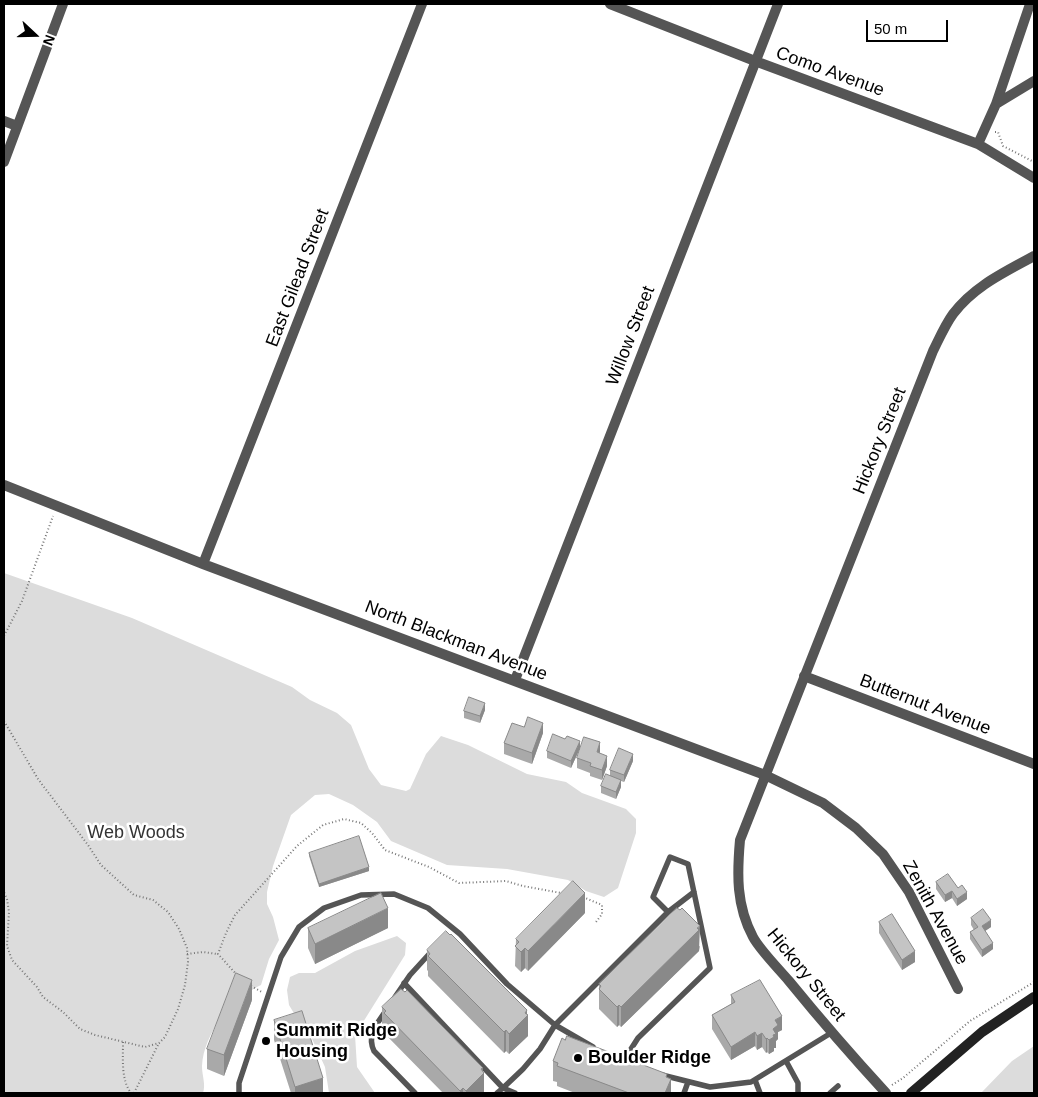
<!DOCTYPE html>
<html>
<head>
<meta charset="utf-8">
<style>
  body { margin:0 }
  #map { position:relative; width:1038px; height:1097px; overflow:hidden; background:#fff; font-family:Helvetica,sans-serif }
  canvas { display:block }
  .frame { position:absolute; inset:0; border:5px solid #000; pointer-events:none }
  .north { position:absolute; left:10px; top:10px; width:50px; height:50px; -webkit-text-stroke:4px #fff; paint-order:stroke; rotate:111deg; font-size:14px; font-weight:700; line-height:20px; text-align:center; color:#000 }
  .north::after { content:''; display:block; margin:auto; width:18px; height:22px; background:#000; clip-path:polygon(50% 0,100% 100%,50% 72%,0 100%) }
  .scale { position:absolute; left:866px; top:20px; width:82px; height:22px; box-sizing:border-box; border:2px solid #000; border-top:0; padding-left:6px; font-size:15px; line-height:18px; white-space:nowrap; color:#000; -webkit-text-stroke:4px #fff; paint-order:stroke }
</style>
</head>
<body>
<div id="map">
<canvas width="1038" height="1097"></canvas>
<div class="frame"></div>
<div class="north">N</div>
<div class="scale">50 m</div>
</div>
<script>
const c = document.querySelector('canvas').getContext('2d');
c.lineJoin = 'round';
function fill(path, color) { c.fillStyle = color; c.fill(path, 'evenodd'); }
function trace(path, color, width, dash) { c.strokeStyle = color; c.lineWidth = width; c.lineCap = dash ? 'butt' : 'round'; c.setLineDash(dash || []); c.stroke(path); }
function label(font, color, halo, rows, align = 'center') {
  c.font = font + ' Helvetica,sans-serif'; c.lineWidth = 5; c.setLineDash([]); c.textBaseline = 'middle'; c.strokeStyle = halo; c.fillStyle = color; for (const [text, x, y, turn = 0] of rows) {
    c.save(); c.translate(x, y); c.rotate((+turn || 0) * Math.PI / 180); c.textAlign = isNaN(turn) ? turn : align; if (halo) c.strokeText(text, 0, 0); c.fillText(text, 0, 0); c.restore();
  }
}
fill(new Path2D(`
  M4,573L132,618L292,687L310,700L337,713L351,725L369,769L381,785L406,791L410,789L426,754L441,736L468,745L527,774L566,782L582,793L626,809L636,819V833L618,888L604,897L586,891L568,880L507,869L447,865L391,841L377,822L353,805L329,794L315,795L291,815L273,866L267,892V904L273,917L279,940L269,959L261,985C231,999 204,1033 202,1066C202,1076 206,1084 203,1093H4Z
  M397,936L406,943L405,955L355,1035L357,1067L375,1093H329L325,1067L308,1030L298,1020L289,1005L287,990L290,977L299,973H315L355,951Z
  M1034,1046V1093H981L1012,1061Z`), '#dcdcdc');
trace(new Path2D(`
  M995,132H998L1003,146L1034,162
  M4,636L22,601L53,516
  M4,721L38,779L88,845L101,865L134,895L153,900L168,912L179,929L187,948L188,962L185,985L178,1009L165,1037L159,1043L145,1047L95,1035L80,1029L63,1012L43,997L37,987L12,960L7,946L9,912L7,899L4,892
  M583,897L602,905V914L596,922
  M187,954L203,952L217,954
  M237,975L218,954L226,933L235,915L297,846L323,825L344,819L361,823L372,833L385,850L429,867L459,883L506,881L523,886L561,893
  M251,986L262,992
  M123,1042C123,1059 121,1080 131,1093
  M892,1085L903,1078L970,1021L1034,982
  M134,1093L159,1043`), '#777', 2, [1, 2.5]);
trace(new Path2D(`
  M404,983L503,1088L497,1093
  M395,997L410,975L431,952
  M387,1009C378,1023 366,1034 374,1051L415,1093
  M624,1060L638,1038L710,968L688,864L670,857L653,897L668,912L694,892
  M786,1061L798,1083V1093
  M662,1075L710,1087L751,1082L831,1033
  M755,1080L760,1093
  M239,1093V1083L281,957L299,927L324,908L361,895L394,894L428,908L460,934L507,984L555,1025L593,1047
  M515,1093L503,1088L523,1069L540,1049L555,1025L668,912
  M684,1093L688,1082
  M830,1093L838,1086`), '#555', 5.5);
trace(new Path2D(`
  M610,4L755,61L978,144L1034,178
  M996,104L1034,81
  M4,121L17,126
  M978,144L996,104L1030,4
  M4,162L63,4
  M4,485L203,564L765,775L823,803L856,828L883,854L909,892L958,989
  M203,564L422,4
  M804,676L1034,764
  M515,680L778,4
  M886,1093C852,1056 820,1019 789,981C778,968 760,950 753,937C736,905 737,874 740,840L933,351C939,339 945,325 953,314C974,286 1005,272 1034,256`), '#555', 10);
trace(new Path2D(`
  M911,1093L982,1032L1034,997`), '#222', 10);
fill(new Path2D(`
  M485,710L480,723L464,718V711Z
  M524,727L543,733L532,764L504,754V743Z
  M580,748L571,768L547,758V751Z
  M600,753L607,766L602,780L590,776V773L577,768V758Z
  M633,761L624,782L621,781V787L616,799L601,793V786L610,776V770Z
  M309,853L369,871L319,887L309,856Z
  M936,882L958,888L967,899L957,906L952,898L945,902L936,889Z
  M585,913L528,971L525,968L521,972L515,966L516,939Z
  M971,918L991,927L985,931L993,949L982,957L970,939V932L974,930L971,925Z
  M879,922L915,962L902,970L879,933Z
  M308,928H388L315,964L308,948Z
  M700,946L699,951L621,1027L619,1025L617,1027L599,1009V984Z
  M427,950L527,1014L528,1036L509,1054L506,1051L504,1053L428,976V971L427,970Z
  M731,995L782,1030L778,1032V1039L776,1041V1048H774V1051L769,1054L767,1052L766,1053L762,1047L757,1050L755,1046L731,1060L712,1029V1015L731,1004Z
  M252,1000L224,1076L207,1069V1049Z
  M382,1007L483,1072L484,1093H443L384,1033V1029L382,1028Z
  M274,1020L323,1093H291L274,1040Z
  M553,1061L667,1078L671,1093H575L557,1086V1082L553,1081Z`), '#a9a9a9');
fill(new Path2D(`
  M485,703V710L480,723V716Z
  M543,723V733L532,764V753Z
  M580,741V748L571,768V761Z
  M600,742V753L597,752Z
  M633,754V761L624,782V775Z
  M607,756V766L602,780V770Z
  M621,780V787L616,799V792Z
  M369,867V871L319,887V884Z
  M952,891V898L945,902V895Z
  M967,892V899L957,906V899Z
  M585,893V913L528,971V951Z
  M388,908V928L315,964V944Z
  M991,920V927L982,933V926Z
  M700,926L699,951L621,1027V1007Z
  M993,943V949L982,957V950Z
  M525,948V968L521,972V952Z
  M915,951V962L902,970V960Z
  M252,980V1000L224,1076V1055Z
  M619,1005V1025L617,1027V1007Z
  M527,1010V1016L528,1015V1036L509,1054V1034Z
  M782,1016V1030L778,1032V1039L776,1041V1048H774V1051L769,1054V1040L775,1020Z
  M506,1030V1051L504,1053V1032Z
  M755,1032V1046L731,1060V1047Z
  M762,1033V1047L757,1050V1036Z
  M767,1038V1052L766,1053V1039Z
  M483,1068V1074L484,1073V1093H466V1091Z
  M667,1074V1088L671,1079V1093H665L666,1077Z
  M323,1078V1093H295V1087Z
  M463,1088V1093H460V1091Z`), '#898989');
const building = new Path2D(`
  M469,697L485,703L480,716L464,711Z
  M528,717L543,723L532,753L504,743L512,723L524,727Z
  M553,734L565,739L567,736L580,741L571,761L547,751Z
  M584,737L600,742L597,752L607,756L602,770L590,766L591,763L577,758Z
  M619,748L633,754L624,775L610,770Z
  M606,774L621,780L616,792L601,786Z
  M359,836L369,867L319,884L309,853Z
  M948,874L958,888L962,885L967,892L957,899L952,891L945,895L936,882Z
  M573,881L585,893L528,951L525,948L521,952L515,946L519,942L516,939Z
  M381,893L388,908L315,944L308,928Z
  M677,908L680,910L682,908L700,926L697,928L699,930L621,1007L619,1005L617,1007L599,989L601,986L599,984Z
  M983,909L991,920L982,926L993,943L982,950L970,932L978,927L971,918Z
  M892,914L915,951L902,960L879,922Z
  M446,931L450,935L451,934L527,1010L525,1013L528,1015L509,1034L506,1030L504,1032L428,956L430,954L427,950Z
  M236,973L252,980L224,1055L207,1049Z
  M760,980L782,1016L775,1020L778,1025L773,1029L776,1034L773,1035L774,1037L769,1040L767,1038L766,1039L762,1033L757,1036L755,1032L731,1047L712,1015L735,1002L731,995Z
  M401,989L405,992L407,990L483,1068L481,1069L484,1073L466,1091L463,1088L460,1091L384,1013L386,1011L382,1007Z
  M302,1011L323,1078L295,1087L274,1020Z
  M567,1036L667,1074L666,1077L671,1079L665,1093H629L557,1066L558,1063L553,1061L562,1038L565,1040Z`);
fill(building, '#c4c4c4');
trace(building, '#898989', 1);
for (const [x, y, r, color] of [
  [266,1041,5,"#000"],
  [578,1058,5,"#000"]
]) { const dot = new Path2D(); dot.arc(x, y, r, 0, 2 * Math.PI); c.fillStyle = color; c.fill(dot); trace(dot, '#fff', 2); }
label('18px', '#000', '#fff', [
  ["Como Avenue",830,72,20],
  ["East Gilead Street",298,278,-69],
  ["Willow Street",631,336,-69],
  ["Hickory Street",880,441,-68],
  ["North Blackman Avenue",456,641,21],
  ["Butternut Avenue",925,705,21],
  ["Zenith Avenue",935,913,61],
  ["Hickory Street",806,975,51]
]);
label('18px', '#333', '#fff', [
  ["Web Woods",136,833]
]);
label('bold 18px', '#000', '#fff', [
  ["Summit Ridge",276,1031],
  ["Housing",276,1052],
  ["Boulder Ridge",588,1058]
], 'left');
</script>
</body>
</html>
